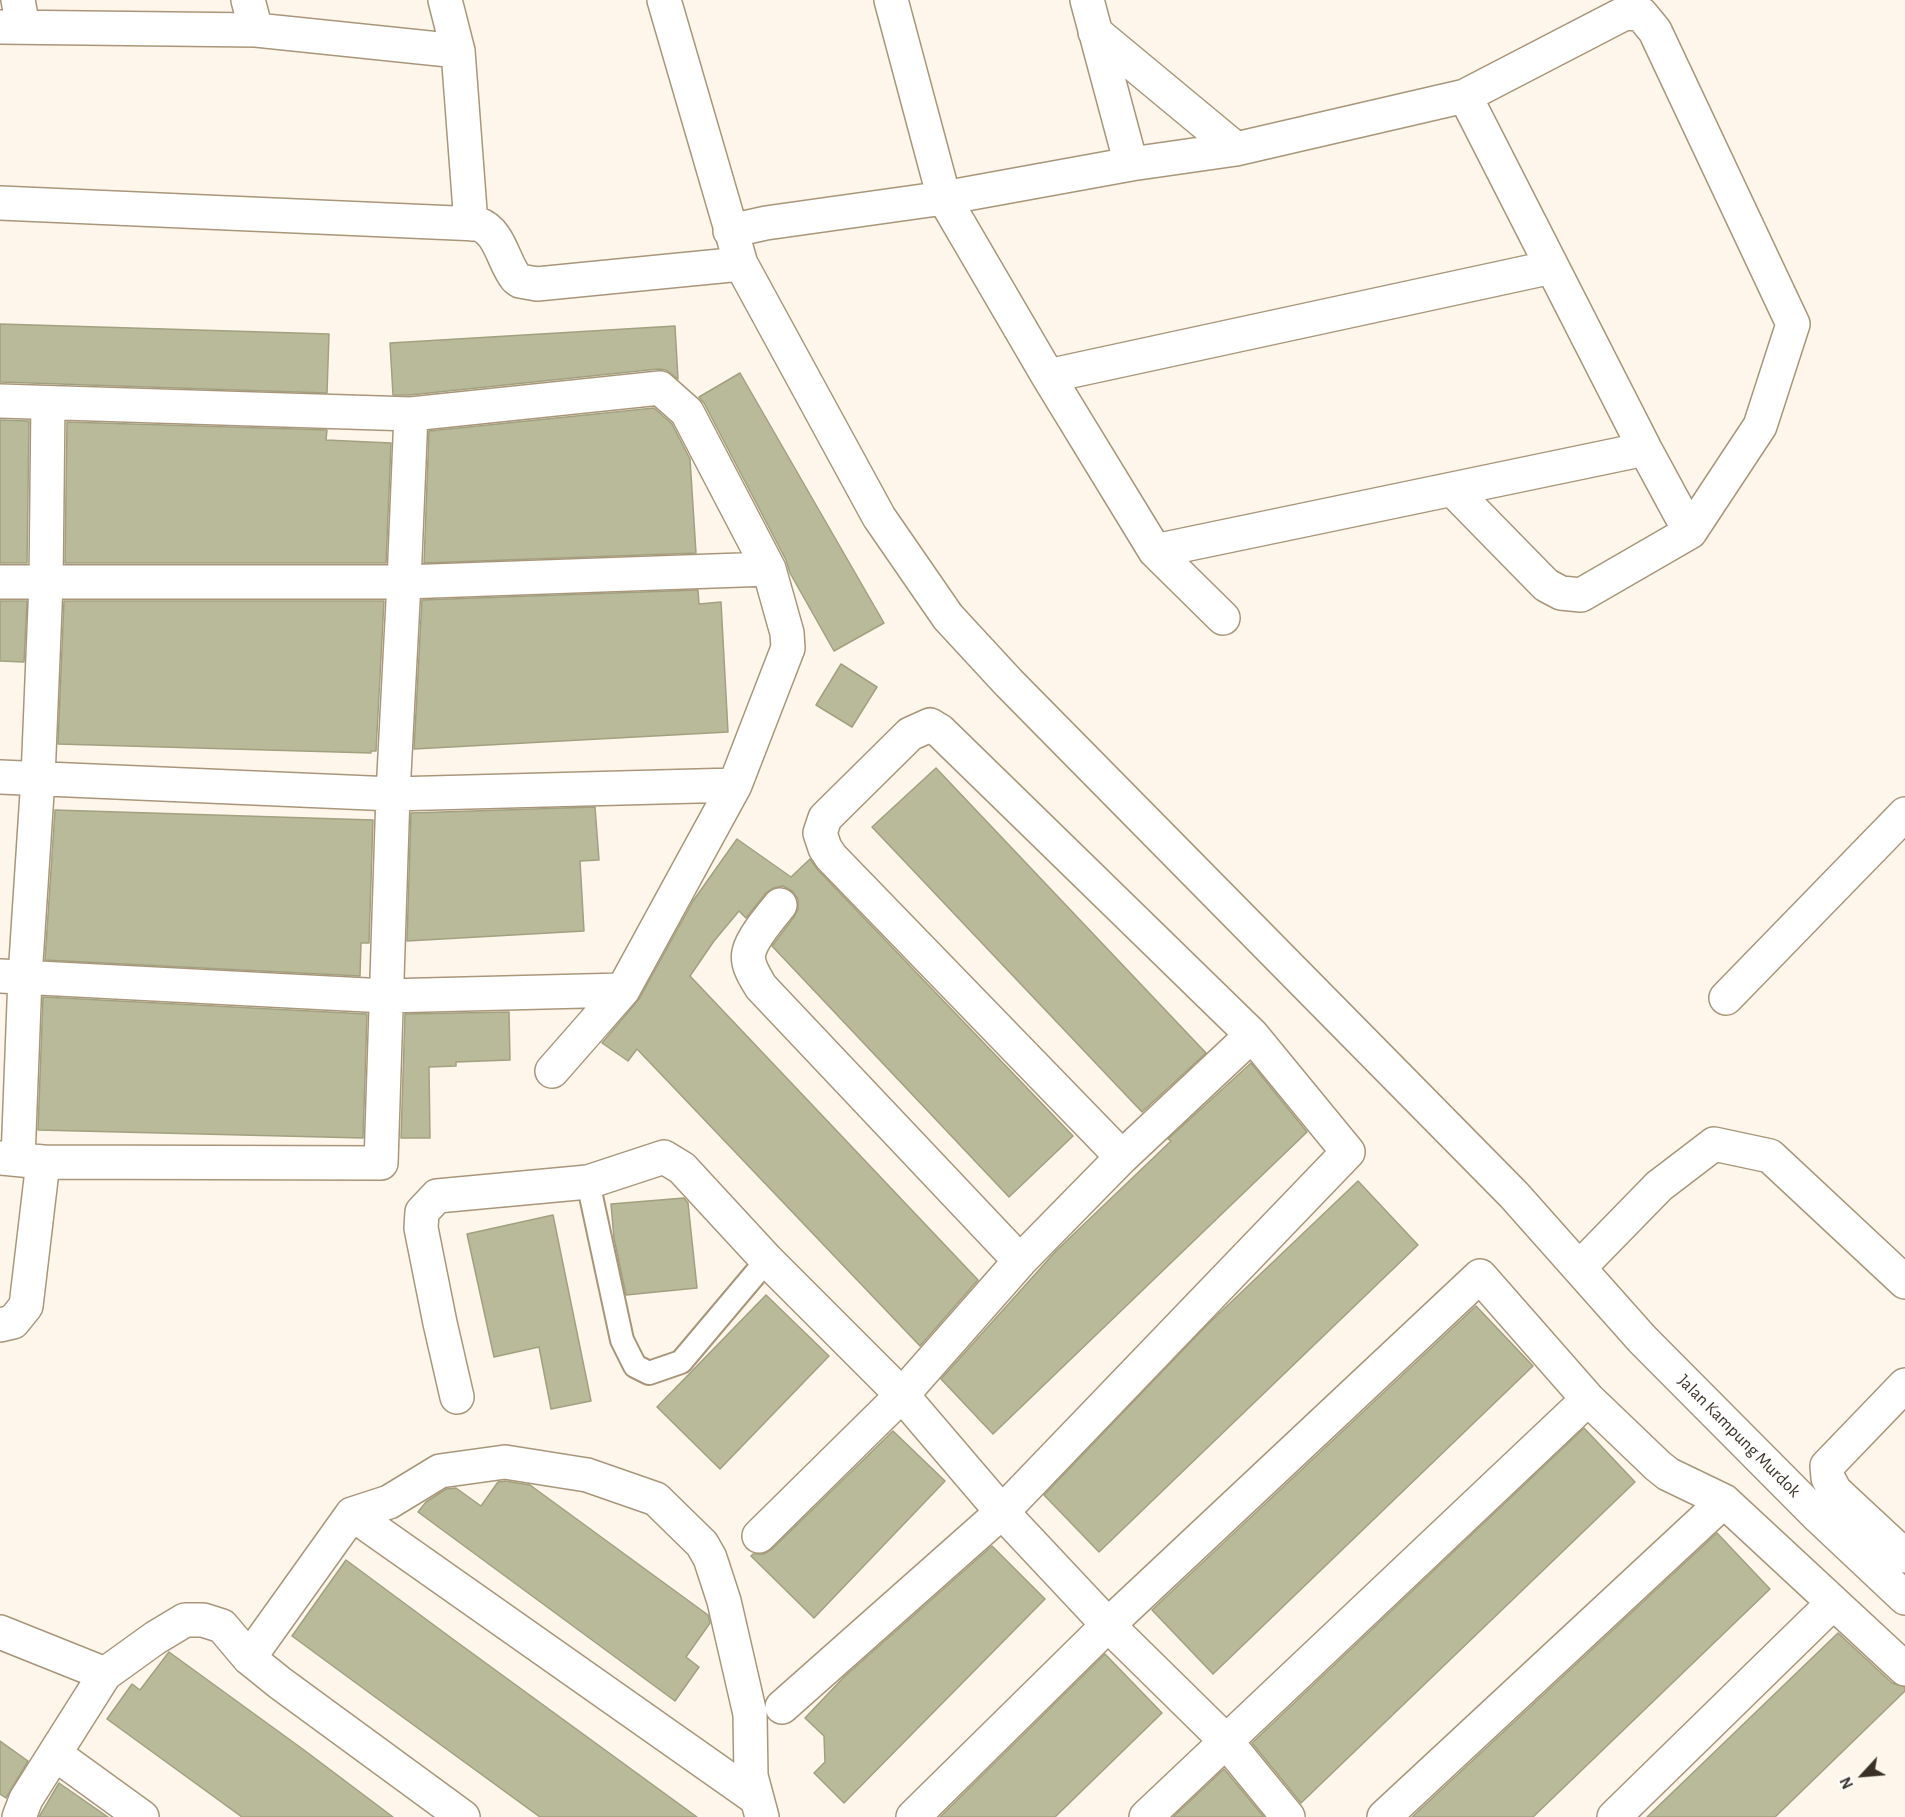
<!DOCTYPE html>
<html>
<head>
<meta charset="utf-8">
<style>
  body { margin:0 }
  #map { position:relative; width:1905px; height:1817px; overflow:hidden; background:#fef6ea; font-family:"Alegreya Sans",sans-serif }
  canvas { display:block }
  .north { position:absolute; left:1833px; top:1745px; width:60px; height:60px; -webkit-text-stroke:4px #fff; paint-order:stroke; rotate:244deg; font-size:16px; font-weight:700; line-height:24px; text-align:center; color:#3a3227 }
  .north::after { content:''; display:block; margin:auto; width:21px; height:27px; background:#3a3227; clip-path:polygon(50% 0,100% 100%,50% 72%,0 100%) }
</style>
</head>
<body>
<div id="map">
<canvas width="1905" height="1817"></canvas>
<div class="north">N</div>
</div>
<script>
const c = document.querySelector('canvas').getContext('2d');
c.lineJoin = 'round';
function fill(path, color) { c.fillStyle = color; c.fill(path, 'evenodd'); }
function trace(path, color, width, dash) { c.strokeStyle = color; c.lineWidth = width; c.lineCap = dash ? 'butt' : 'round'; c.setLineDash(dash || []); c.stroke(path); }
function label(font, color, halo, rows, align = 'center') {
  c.font = font + ' "Alegreya Sans",sans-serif'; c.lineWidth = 6; c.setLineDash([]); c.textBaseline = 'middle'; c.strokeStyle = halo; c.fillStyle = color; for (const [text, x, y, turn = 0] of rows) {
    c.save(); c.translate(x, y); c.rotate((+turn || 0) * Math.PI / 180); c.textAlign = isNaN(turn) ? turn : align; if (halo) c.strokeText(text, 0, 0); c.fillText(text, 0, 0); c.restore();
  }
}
const building = new Path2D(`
  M0,324L329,334L327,393L0,382Z
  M675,326L678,379L666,370L658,369L410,395H393L390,343Z
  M740,373L884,623L834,651L790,573L786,560L704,403L699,397Z
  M654,408L672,424L690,459L696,553L424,563L429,431Z
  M0,420L29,421L27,563H0Z
  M67,422L327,430L326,440L391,443L386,563H65Z
  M698,590L699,604L721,602L728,732L414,749L422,600Z
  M0,601H27L24,662L0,661Z
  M64,601H384L376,751H371V753L58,744Z
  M841,664L877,687L852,727L816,705Z
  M936,768L1206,1053L1142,1112L872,827Z
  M595,807L599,860L580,861L584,931L407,941L411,813Z
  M55,810L373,820L369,943H361L360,976L45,960Z
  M737,839L791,877L810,859L818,870L1073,1136L1009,1197L772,946L794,917L798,909V899L792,891L783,886L773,888L766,893L746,918L739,911L714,941L690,976L978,1280L920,1346L637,1049L628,1061L602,1043L639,999L693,901Z
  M43,997L367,1014L363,1138L38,1130Z
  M509,1012L510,1060L456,1062V1066L429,1067L430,1138H401L405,1014Z
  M1251,1063L1307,1132L993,1434L941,1379L1056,1251L1171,1141L1168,1139Z
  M1358,1181L1418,1245L1099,1552L1044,1495L1207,1325Z
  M684,1198L688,1203L697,1288L626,1295L614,1238L611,1204Z
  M553,1215L591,1401L551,1409L539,1347L494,1357L467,1234Z
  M766,1295L829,1356L720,1469L657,1407Z
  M1476,1306L1533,1366L1213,1674L1152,1610Z
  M1584,1428L1635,1482L1301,1803L1252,1743Z
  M893,1431L945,1481L814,1618L751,1556L753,1554H764L772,1549Z
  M505,1481L530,1485L708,1615L710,1623L686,1657L699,1667L675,1701L418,1512L426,1502L446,1489L456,1488L481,1506L498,1482Z
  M1717,1533L1770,1589L1533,1817H1412Z
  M992,1546L1045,1599L844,1803L814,1773L825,1762L824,1736L805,1718L844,1677Z
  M346,1560L450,1637L697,1817H540L371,1694L292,1636Z
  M1838,1633L1892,1683L1905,1687V1691L1775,1817H1647Z
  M169,1652L304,1750L393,1817H242L107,1719L132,1684L140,1690Z
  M1105,1654L1162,1713L1055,1817H940Z
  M0,1741L28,1761L6,1798L0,1794Z
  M1224,1769L1264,1817H1173Z
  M59,1783L108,1817H39Z`);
fill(building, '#b9ba99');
trace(building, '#a1a181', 1.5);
const service = new Path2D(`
  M588,1182L622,1340L635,1366L649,1373L681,1362L767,1260`);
const minor = new Path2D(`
  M18,0L23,27
  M248,0L256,30
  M445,0L458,51L471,224
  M664,0L741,264L879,517L948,617L1009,683L1514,1195L1642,1339L1819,1517L1905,1598
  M891,0L944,198L1131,164L1236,149L1465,96L1625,13L1641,14L1655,31L1793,324L1760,426L1690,532
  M1087,0L1131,164
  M0,27L256,30L458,51
  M1095,32L1236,149
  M0,203L478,224C500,231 503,262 516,278L520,281L537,284L741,264
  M730,231L766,223L944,198L1048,376L1155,551L1223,618
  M1048,376L1552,267
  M0,401L411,414L660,388L687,412L769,569L787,633L788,648L735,785L623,990L552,1071
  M1453,490L1546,585L1561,593L1581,595L1690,532L1645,449L1465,96
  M1155,551L1645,449
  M0,582H404L769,569
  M0,777L393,794L735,785
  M780,905C771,916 752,938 749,952C746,964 755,977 761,987L1020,1261
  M0,976L386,996L623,990
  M1726,998L1905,814
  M0,1158L43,1162L381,1163L393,794L404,582L411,414
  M18,1159L25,977L38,778L46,583L48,403
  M1579,1268L1659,1186L1714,1144L1770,1156L1905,1282
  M0,1325L13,1322L26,1306L43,1162
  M1905,1385L1827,1466L1828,1478L1835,1491L1905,1556
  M457,1397L440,1323L421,1228L422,1212L437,1196L588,1182L664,1157L682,1168L767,1260L902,1395L1002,1512L1108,1625L1225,1740L1288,1817
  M352,1514L757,1799
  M759,1536L902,1395L1020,1261L1122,1157L1252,1035
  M0,1632L105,1674
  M249,1658L352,1514L389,1502L440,1471L505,1462L587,1475L656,1499L702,1544L710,1558L724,1601L750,1714L751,1776L762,1817
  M782,1707L1002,1512L1348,1152L1252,1035L940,731L930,725L910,734L825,818L820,833L825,848L831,857L1122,1157
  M55,1754L142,1817
  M19,1817L26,1799L105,1674L155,1638L185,1620H203L222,1626L249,1658L280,1683L463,1817
  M913,1817L1108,1625L1480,1276L1588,1399L1658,1466L1668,1474L1724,1501L1905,1669
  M1146,1817L1588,1399
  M1384,1817L1724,1501
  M1614,1817L1833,1603`);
trace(service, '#a9967a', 26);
trace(minor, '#a9967a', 36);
trace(service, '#fff', 22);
trace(minor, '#fff', 33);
label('18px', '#3a3227', '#fff', [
  ["Jalan Kampung Murdok",1739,1436,45]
]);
</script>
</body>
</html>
